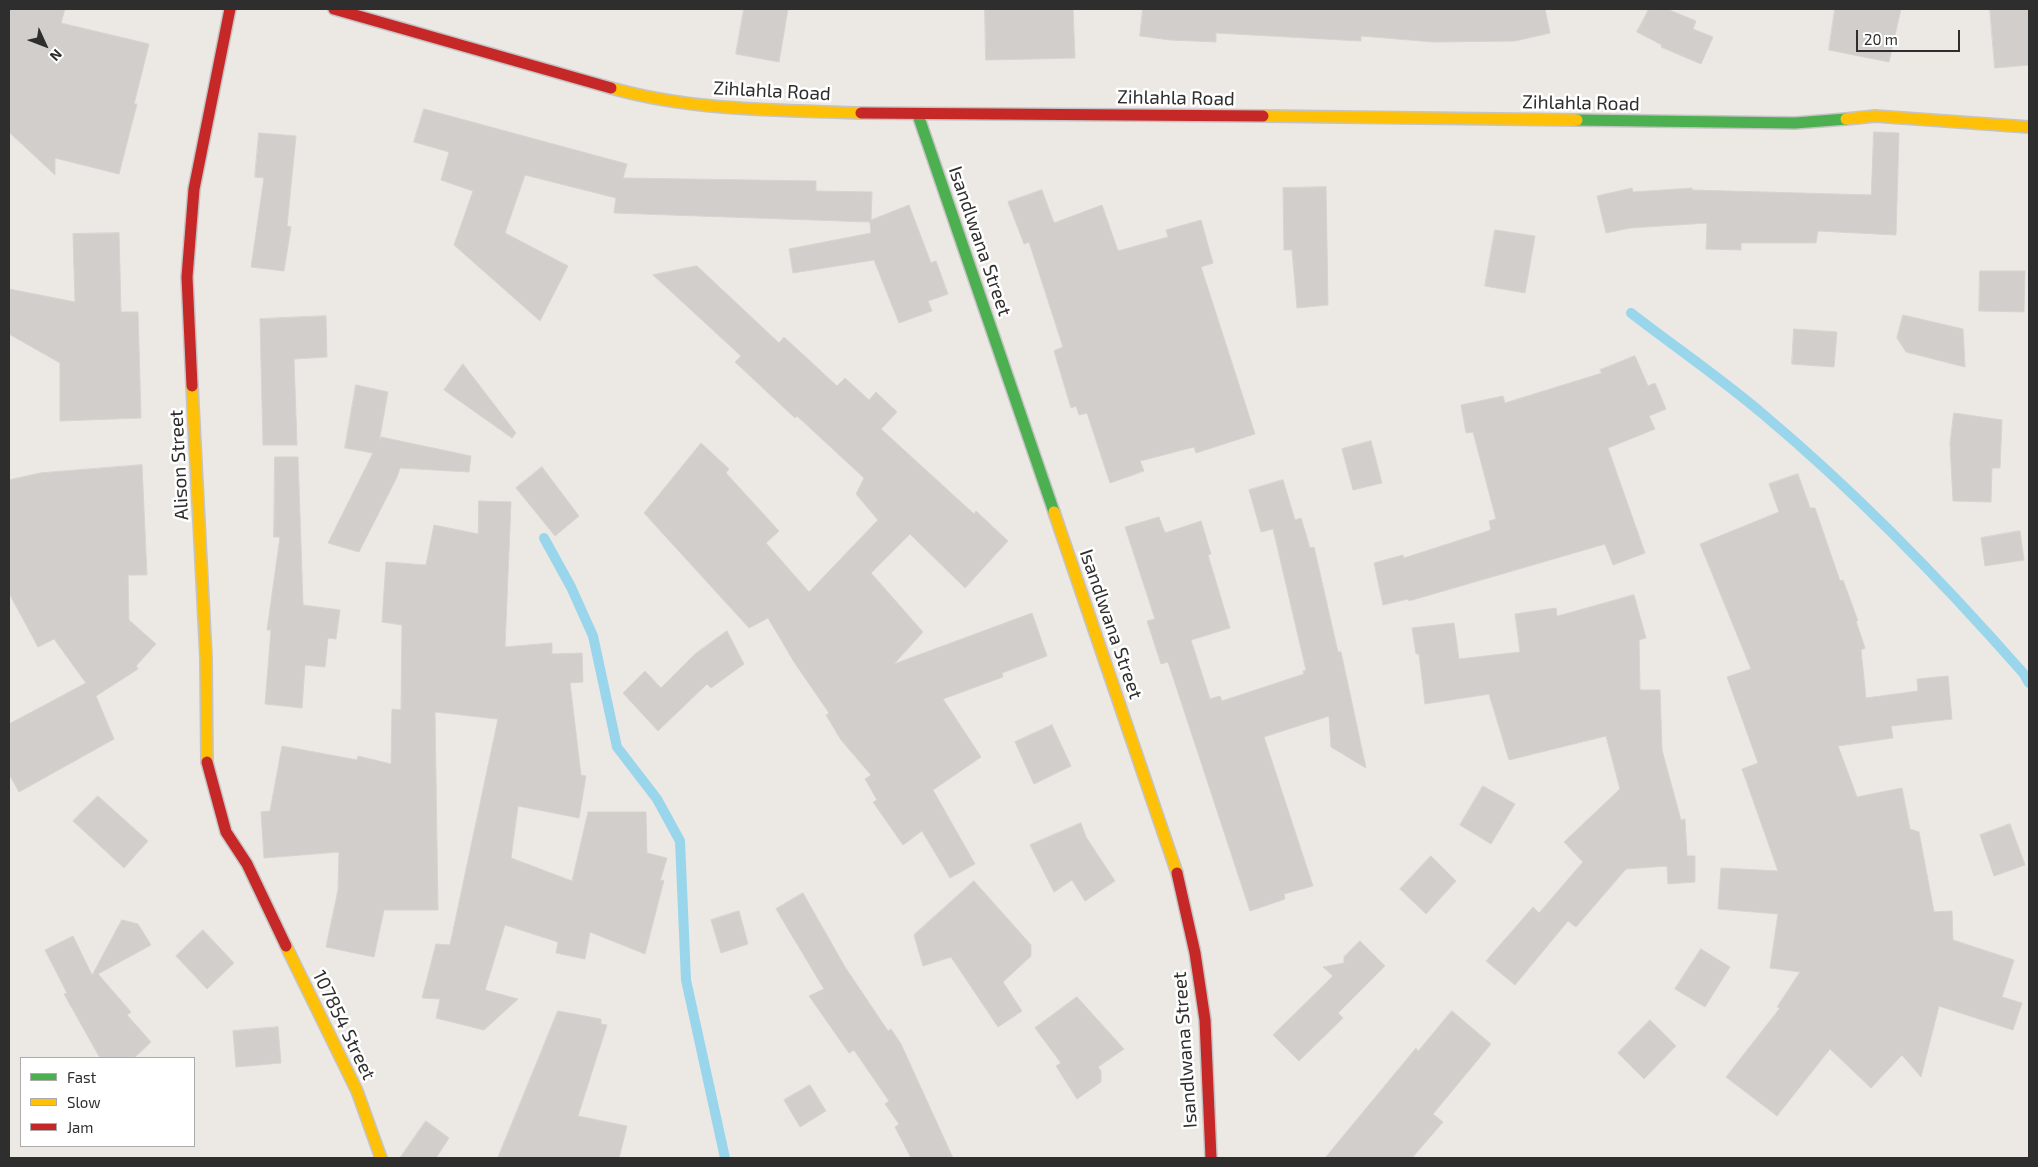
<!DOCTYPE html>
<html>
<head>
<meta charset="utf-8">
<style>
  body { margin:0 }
  #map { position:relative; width:2038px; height:1167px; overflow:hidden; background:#ece8e4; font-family:"Exo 2",sans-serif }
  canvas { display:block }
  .frame { position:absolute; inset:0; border:10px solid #2e2e2e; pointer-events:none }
  .legend { position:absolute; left:20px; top:1057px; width:175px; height:90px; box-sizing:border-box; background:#fff; border:1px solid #ababab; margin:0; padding:6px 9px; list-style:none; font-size:15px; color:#2e2e2e }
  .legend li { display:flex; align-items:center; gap:10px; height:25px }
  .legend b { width:25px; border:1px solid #ababab }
  .north { position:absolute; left:20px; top:20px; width:50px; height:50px; -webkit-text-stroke:4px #fff; paint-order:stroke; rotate:133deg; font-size:14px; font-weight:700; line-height:20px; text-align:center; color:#2e2e2e }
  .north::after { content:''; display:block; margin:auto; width:18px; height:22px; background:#2e2e2e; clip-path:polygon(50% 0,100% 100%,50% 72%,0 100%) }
  .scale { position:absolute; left:1856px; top:30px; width:104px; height:22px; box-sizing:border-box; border:2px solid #2e2e2e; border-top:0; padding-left:6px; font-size:15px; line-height:18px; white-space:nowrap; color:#2e2e2e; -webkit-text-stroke:4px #fff; paint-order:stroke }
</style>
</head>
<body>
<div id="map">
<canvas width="2038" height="1167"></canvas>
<div class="frame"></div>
<ul class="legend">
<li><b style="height:6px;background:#4caf50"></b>Fast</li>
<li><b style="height:6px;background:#ffc107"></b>Slow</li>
<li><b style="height:6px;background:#c62828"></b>Jam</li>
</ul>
<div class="north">N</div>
<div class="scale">20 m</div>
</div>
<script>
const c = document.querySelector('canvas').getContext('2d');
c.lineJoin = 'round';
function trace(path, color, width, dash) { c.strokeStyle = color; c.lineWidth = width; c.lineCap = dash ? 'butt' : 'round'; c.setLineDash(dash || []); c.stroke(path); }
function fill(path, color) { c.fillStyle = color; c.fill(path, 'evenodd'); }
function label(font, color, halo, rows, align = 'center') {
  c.font = font + ' "Exo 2",sans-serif'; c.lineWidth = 5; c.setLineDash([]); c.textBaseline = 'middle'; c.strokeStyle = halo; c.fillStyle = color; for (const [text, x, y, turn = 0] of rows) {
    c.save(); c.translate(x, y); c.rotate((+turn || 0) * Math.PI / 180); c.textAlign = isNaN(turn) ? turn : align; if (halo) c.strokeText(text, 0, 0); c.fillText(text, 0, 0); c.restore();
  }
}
trace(new Path2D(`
  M1631,313C1675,347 1722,379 1764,415C1857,493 1944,583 2024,674L2029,683
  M544,538L571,587L593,636L617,747L657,799L680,841L686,980L725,1158`), '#99d6ec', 10);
const building = new Path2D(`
  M9,9H65L61,23L149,44L134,104H137L119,174L55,158V175L9,132Z
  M744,9H788L779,62L736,54Z
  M985,9H1073L1075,58L986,60Z
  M1143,9H1545L1550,33L1515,41L1434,42L1361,36V41L1216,33V42L1170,40L1140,36Z
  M1649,9H1667L1696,21L1693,29L1713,37L1701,64L1661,47L1662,45L1637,32Z
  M1835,9H1901L1889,62L1829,50Z
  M1990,9H2029V65L1995,68Z
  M424,109L627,164L623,178L816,181V191L872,192L871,220L909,205L931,263L936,261L948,294L928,301L932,311L899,323L874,260L793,273L789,249L871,233L870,222L614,213L616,198L525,175L505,233L568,266L540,321L454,245L473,191L441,180L449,152L414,142Z
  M1874,132L1899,133L1896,235L1818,231L1816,243H1741V250L1706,249L1707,223L1630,228L1606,233L1597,196L1632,188L1633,192L1692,188V190L1871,195Z
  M259,133L296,136L287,226L291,227L284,271L251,267L264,178L255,177Z
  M1326,187L1328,305L1297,308L1292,250H1284L1283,188Z
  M1042,190L1054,223L1102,205L1118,251L1168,237L1166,230L1201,220L1213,263L1201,267L1255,434L1196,453L1194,447L1140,461L1144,471L1110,483L1087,413L1079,415L1076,406L1071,408L1054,351L1063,347L1029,242L1024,244L1008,202Z
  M1495,230L1535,236L1525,293L1485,286Z
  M119,233L121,312H138L141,418L60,421V363L9,334V289L75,302L73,234Z
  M697,266L779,343L784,337L837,386L845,378L869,400L876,392L897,412L881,429L974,514L976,511L1008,541L965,588L910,534L871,573L923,632L894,664L1032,613L1047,656L1002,673L1003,677L943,699L981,757L933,790L975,864L950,878L922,831L903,845L873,802L877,800L865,779L871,775L841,740L826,715L829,713L794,662L768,618L749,628L644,513L701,443L729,469L726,473L779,531L766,543L809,592L878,520L856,494L864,478L797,416L795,418L735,362L741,356L653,275Z
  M1980,271H2025L2024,312L1979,311Z
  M1903,315L1963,329L1965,367L1906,352L1897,338Z
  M326,316L327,357L294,359L297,445H263L260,319Z
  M1794,329L1837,332L1834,367L1792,364Z
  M1635,356L1648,386L1655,383L1666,409L1649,416L1655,429L1608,448L1645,553L1613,565L1605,544L1409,601L1408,599L1383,605L1374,563L1403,555L1404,558L1491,530L1489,521L1496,519L1473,432L1466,433L1461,405L1503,396L1505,403L1602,373L1600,370Z
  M463,364L516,433L512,438L444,390Z
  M356,385L388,392L379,442L381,437L471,456L469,472L400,468L397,477L359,552L328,543L373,453L345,448Z
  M1954,413L2002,420L2000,468H1992L1991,502L1953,501L1950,444Z
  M1371,441L1382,483L1353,490L1342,449Z
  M275,457H298L303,605L340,610L336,639L328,638L325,667L305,665L302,708L265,704L271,630H267L280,537H274Z
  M142,465L147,575H128L129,620L156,644L136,666L138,669L96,696L114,739L19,792L9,774V724L86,683L54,639L38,647L9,593V480L40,473Z
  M542,467L579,516L555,536L516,488Z
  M1798,474L1810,508H1815L1840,581L1843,580L1858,621H1856L1865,648L1861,650L1866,698L1918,691L1917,679L1948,676L1952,719L1891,726L1893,738L1838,746L1857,797L1902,788L1910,829L1919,832L1934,912L1952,911L1953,940L2014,960L2002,997L2022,1003L2013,1030L1939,1006L1921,1077L1902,1055L1871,1088L1830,1049L1777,1116L1726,1077L1780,1008L1777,1007L1800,972L1770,968L1778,914L1718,909L1721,868L1778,871L1742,769L1758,763L1727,677L1751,669L1700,544L1779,512L1769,484Z
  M1283,480L1295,520L1301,518L1310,548L1314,547L1338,652H1341L1366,768L1331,747L1329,716L1264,737L1313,886L1284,894L1285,899L1250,911L1168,662L1161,664L1147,621L1155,619L1125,527L1159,517L1165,533L1201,521L1211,554L1208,555L1230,628L1191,640L1210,699L1220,696L1222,701L1304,674L1303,671L1306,670L1273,529L1261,532L1249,490Z
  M479,501L511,502L505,647L552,643V654L582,653L583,682L570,683L581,775L586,776L579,818L518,806L511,858L572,881L588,812H646L647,853L667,858L660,881L664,880L645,954L590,932L585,959L556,953L558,942L505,925L485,990L518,999L484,1030L436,1018L440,999L422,998L436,944L450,945L498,719L435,712L438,910H384L374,957L326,947L338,890L339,852L264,858L261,812L270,811L282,746L357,760L358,756L391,764L392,709L401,710L402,625L382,622L386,562L426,565L434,525L478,534Z
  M2020,531L2024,560L1985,566L1981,538Z
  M1634,595L1646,638L1639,640L1640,690H1660L1662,750L1681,820L1685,819L1687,856H1695V882L1668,884L1667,866L1626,869L1576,927L1568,921L1515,985L1486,961L1533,907L1539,913L1583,862L1564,842L1620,789L1606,736L1509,760L1489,694L1425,704L1419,654H1416L1412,628L1454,623L1459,659L1520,652L1515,614L1556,608L1557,616Z
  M727,631L744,664L711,688L707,684L658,731L623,693L645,671L661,688L695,654Z
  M1052,725L1071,766L1034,784L1015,742Z
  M1483,786L1515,804L1491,844L1460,825Z
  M98,796L148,841L124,868L73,821Z
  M1081,823L1086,837L1115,881L1085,901L1072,880L1054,892L1030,845Z
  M2010,824L2025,865L1994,876L1980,835Z
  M1431,856L1456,881L1426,914L1400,889Z
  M974,881L1031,945V956L1003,982L1022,1011L998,1027L951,957L923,966L914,935Z
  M803,893L845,967L888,1031L891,1029L901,1044L953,1158H911L895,1127L899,1124L885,1104L889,1101L854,1050L849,1053L809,996L824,989L776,909Z
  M739,911L748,944L721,953L711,920Z
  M122,920L138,924L151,945L98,974L131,1012L127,1015L151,1042L134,1058H100L64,994L67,993L45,950L73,936L92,975Z
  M203,930L234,963L207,989L176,956Z
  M1360,941L1385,966L1338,1013L1343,1018L1299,1061L1273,1035L1333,976L1323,967L1344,963V957Z
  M1701,949L1730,967L1705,1007L1675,989Z
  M1077,997L1124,1049L1098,1067L1101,1071V1082L1077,1099L1056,1066L1061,1063L1035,1028Z
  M558,1011L601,1019V1024L607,1025L578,1116L627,1126L619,1158H498Z
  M1452,1011L1491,1044L1433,1114L1443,1122L1412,1158H1325L1416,1048L1418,1051Z
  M1650,1020L1676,1046L1644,1079L1618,1053Z
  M278,1027L281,1063L236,1067L233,1031Z
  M810,1085L826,1111L800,1127L784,1100Z
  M426,1121L449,1138L436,1158H400Z`);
fill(building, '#d1cecb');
trace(building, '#d7d4d0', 1);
const fast = new Path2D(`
  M918,115L1054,512
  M1577,120L1795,123L1846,119`);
const slow = new Path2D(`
  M611,88C692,111 777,110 861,113
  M1263,116L1577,120
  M1846,119L1875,116L2029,127
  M192,386L206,658L207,762
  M1054,512L1177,873
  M286,946L357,1091L381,1158`);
const jam = new Path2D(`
  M334,9L611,88
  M861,113L1263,116
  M192,386L187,277L194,189L230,9
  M207,762L226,832L247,864L286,946
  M1177,873L1195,953L1205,1020L1211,1158`);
trace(fast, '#c5c4c5', 14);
trace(slow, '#c5c4c5', 14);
trace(jam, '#c5c4c5', 14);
trace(fast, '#4caf50', 11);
trace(slow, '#ffc107', 11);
trace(jam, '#c62828', 11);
label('19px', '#2e2e2e', '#fff', [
  ["Zihlahla Road",772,91,3],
  ["Zihlahla Road",1176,98,1],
  ["Zihlahla Road",1581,103,1],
  ["Isandlwana Street",980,241,71],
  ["Alison Street",179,465,-93],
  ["Isandlwana Street",1111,624,71],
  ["107854 Street",344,1025,64],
  ["Isandlwana Street",1185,1050,-94]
]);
</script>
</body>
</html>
